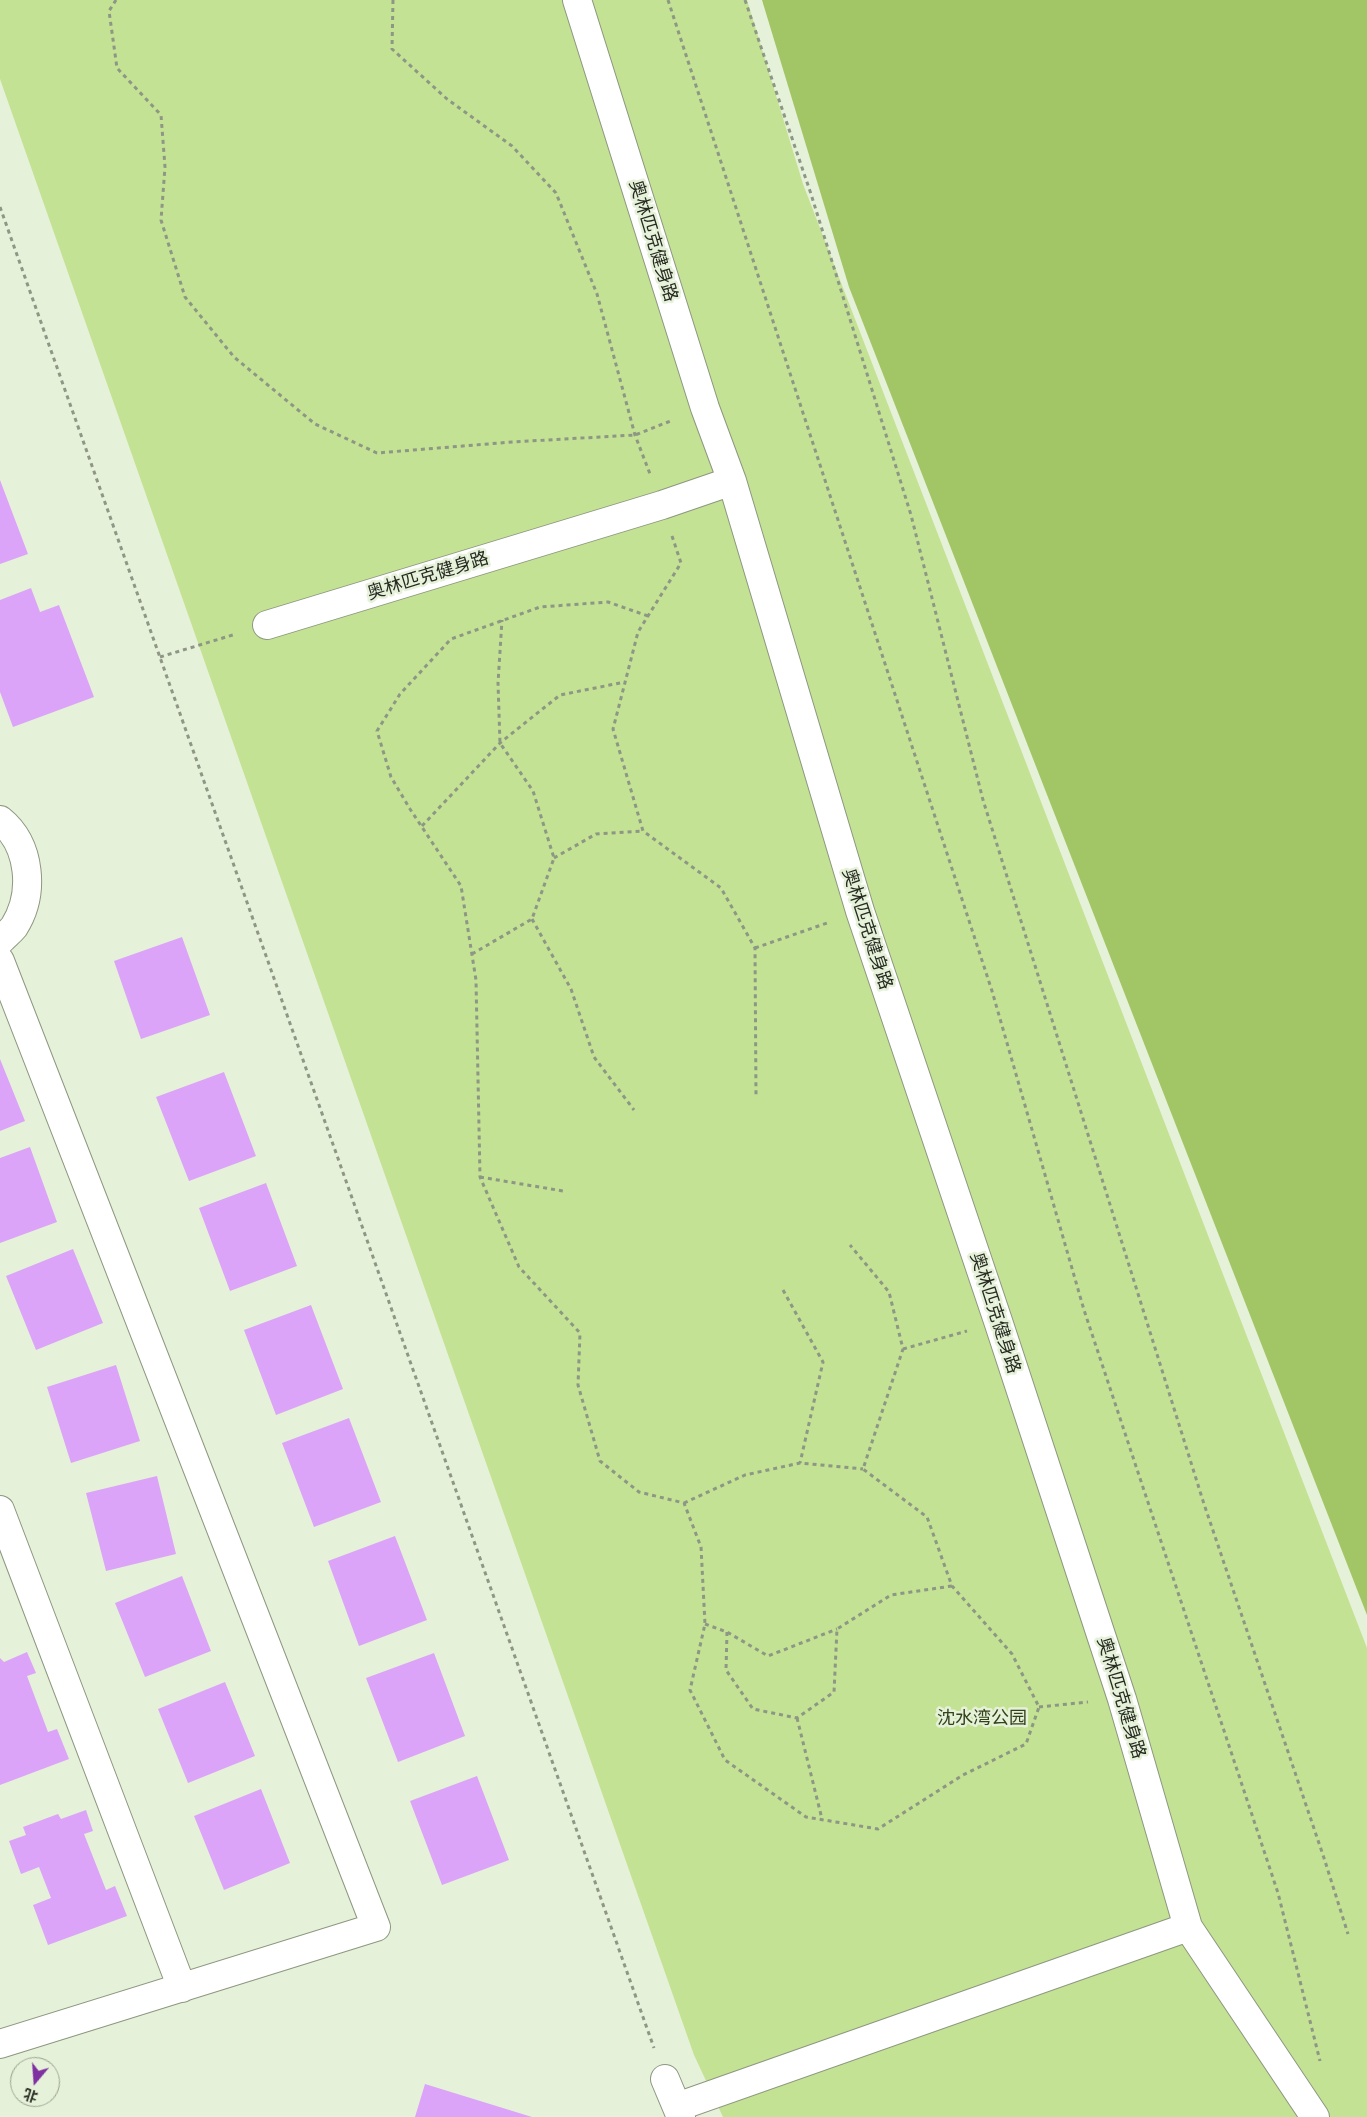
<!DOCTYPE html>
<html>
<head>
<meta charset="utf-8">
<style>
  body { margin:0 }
  #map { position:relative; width:1367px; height:2117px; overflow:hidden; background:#e6f1d9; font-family:Quicksand,"Noto Sans SC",sans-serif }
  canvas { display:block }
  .north { position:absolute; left:10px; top:2057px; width:50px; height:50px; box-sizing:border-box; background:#e6f1d9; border:1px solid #99a18f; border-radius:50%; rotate:198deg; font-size:14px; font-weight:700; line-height:20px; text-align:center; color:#262a21 }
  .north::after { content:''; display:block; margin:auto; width:18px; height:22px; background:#7f31a2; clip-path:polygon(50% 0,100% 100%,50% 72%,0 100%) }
</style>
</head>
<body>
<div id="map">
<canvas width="1367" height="2117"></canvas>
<div class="north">北</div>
</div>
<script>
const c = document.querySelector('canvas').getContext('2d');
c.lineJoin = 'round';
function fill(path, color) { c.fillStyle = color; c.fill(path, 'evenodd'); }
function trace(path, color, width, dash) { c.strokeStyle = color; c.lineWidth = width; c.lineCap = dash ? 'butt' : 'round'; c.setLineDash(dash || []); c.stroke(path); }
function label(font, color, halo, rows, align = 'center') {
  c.font = font + ' Quicksand,"Noto Sans SC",sans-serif'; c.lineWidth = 5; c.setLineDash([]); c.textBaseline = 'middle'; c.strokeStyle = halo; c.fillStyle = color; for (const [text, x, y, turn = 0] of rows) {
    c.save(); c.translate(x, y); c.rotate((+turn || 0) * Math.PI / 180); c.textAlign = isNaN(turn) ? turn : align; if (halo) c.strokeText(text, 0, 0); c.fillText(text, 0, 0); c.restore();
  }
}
fill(new Path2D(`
  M0,0H747L803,184L1367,1648V2117H723L694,2055L0,79Z`), '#c3e293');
fill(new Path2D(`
  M762,0H1367V1615L849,287Z`), '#a2c566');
fill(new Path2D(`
  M0,480L28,554L0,564Z
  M31,588L40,612L59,605L94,697L13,727L0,692V600Z
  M182,937L210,1015L141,1039L114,961Z
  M0,1059L25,1121L0,1131Z
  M224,1072L256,1156L189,1181L156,1097Z
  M30,1147L57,1222L0,1243V1158Z
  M266,1183L297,1266L230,1291L199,1208Z
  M73,1249L103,1323L36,1350L6,1276Z
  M311,1305L343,1389L276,1415L244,1330Z
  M116,1365L140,1441L71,1463L47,1387Z
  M349,1418L381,1502L314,1527L282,1443Z
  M157,1476L176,1554L106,1571L86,1493Z
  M395,1536L427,1620L359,1646L328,1561Z
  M182,1576L211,1651L145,1677L115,1603Z
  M27,1652L36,1673L27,1676L48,1732L57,1729L69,1759L0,1785V1658L4,1662Z
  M434,1653L465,1736L398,1762L366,1678Z
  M225,1682L255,1756L188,1783L158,1709Z
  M477,1776L509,1860L442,1885L410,1801Z
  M261,1789L290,1863L224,1890L194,1816Z
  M86,1810L93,1831L84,1834L106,1890L115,1886L127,1916L48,1945L33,1905L51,1898L39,1867L21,1874L9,1841L26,1835L23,1827L58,1814L61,1819Z
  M425,2084L532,2117H415Z`), '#dba4f8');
const minor = new Path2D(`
  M577,0L705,408L732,481L860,911L998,1321L1122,1699L1188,1927L1315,2117
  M267,625L662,505L732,481
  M0,820C31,845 35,894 14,927C10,932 4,936 0,941
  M0,961L376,1927L0,2044
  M0,1510L182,1988
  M665,2079L681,2117
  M677,2107L1188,1927`);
trace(minor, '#8d9780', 30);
trace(new Path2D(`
  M116,0L109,11L117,68L161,115L165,167L161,220L185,297L234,357L315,424L377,453L512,442L635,435L673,420
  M393,0L392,49L447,99L512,146L556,193L597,294L635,435L650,474
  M668,0L992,991L1084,1310L1278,1893L1320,2061
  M745,0L811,194L911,515L983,800L1204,1504L1324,1858L1348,1934
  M0,207L654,2048
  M672,536L681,563L638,632L613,729L643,831L721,888L755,948L756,1095
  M648,616L608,602L540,607L451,639L400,694L377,731L391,777L410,809L461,886L476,980L480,1177L519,1267L580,1333L578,1385L600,1461L639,1492L684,1503L701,1547L705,1624L690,1690L725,1760L806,1817L878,1829L963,1775L1026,1744L1039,1707L1012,1654L952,1586L927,1517L863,1469L903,1349L889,1292L850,1245
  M160,657L236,634
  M422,826L500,743L560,695L625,682
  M554,858L596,834L643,831
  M532,919L571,989L594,1057L634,1110
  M755,948L830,922
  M472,954L532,919L554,858L533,791L500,743L498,683L502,620
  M480,1177L563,1191
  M783,1290L823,1362L800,1463
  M903,1349L967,1331
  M684,1503L745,1475L800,1463L863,1469
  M705,1624L727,1632L768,1656L837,1629
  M727,1632L726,1670L753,1709L797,1718L834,1692L837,1629L891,1595L952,1586
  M1039,1707L1088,1702
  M797,1718L822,1819`), '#8e9685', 3, [4, 4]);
trace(minor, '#fff', 28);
label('18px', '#262a21', '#e6f1d9', [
  ["奥林匹克健身路",653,241,73],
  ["奥林匹克健身路",428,576,-17],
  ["奥林匹克健身路",867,929,72],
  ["奥林匹克健身路",995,1313,72],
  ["奥林匹克健身路",1121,1698,73]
]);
label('18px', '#34421b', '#e6f1d9', [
  ["沈水湾公园",982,1719]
]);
</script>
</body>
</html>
